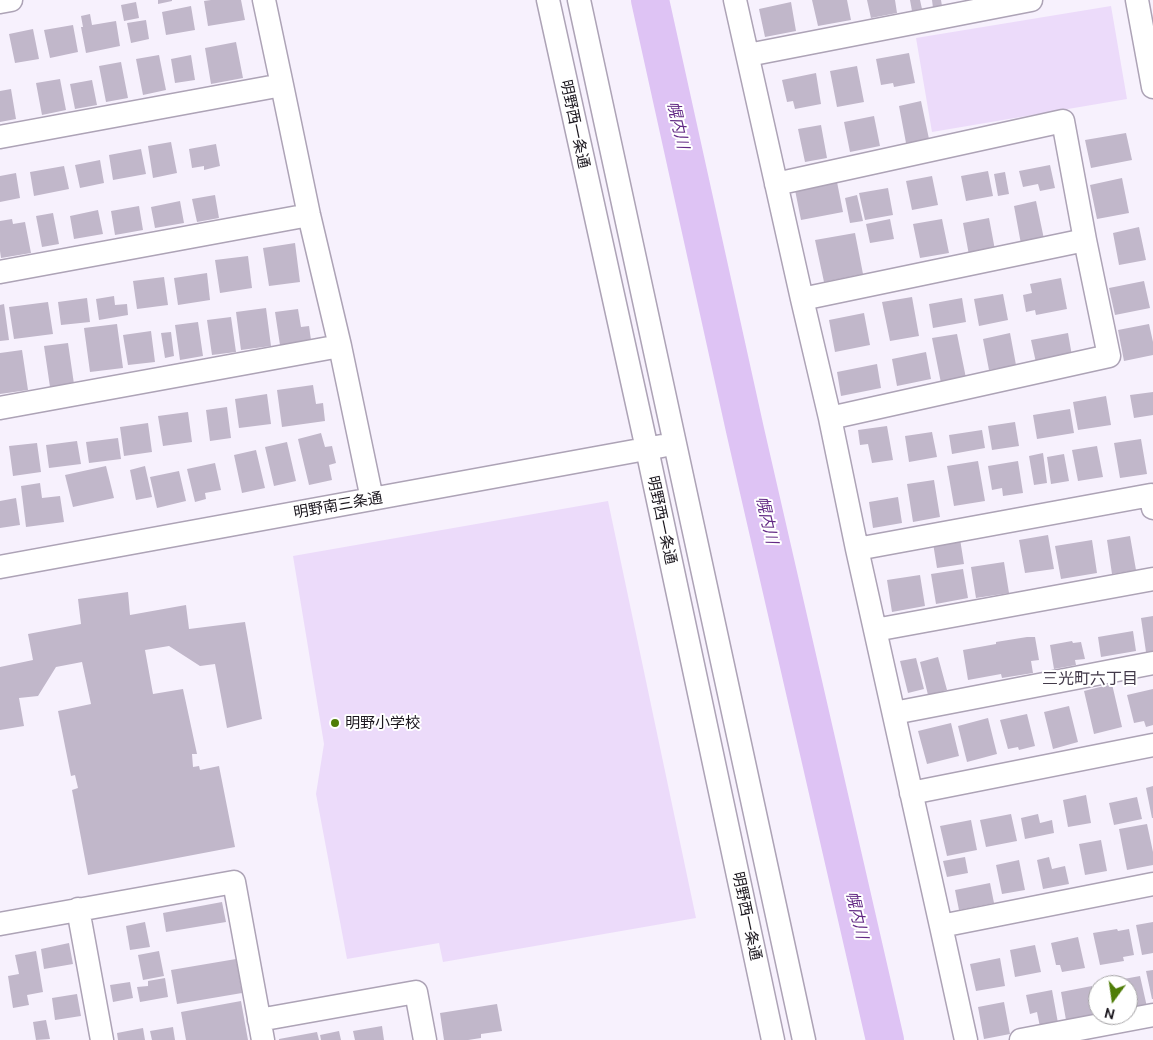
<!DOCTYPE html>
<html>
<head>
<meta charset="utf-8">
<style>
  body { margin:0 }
  #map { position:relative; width:1153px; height:1040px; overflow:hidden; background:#f7f1fd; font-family:Ubuntu,sans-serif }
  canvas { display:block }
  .north { position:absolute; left:1088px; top:975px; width:50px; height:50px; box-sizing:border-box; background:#fff; border:1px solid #a4a2a5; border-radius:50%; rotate:194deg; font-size:14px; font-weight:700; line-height:20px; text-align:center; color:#1b171e }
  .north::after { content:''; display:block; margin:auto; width:18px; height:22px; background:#4f7d07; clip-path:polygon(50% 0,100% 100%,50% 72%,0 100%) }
</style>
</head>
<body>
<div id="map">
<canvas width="1153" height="1040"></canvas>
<div class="north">N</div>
</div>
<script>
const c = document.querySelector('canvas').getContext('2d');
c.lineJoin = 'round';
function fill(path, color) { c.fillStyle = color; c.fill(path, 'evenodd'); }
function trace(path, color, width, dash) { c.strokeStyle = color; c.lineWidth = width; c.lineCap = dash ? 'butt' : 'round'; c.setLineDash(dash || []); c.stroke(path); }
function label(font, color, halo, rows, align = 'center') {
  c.font = font + ' Ubuntu,"Noto Sans JP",sans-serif'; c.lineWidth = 4; c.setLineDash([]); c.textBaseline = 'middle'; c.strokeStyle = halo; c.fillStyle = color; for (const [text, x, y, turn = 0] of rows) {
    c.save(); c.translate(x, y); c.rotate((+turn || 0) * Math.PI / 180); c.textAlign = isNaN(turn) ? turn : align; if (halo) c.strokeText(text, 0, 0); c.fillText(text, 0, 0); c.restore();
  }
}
fill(new Path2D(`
  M1111,6L1127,99L932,132L916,38Z
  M608,501L696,918L443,962L439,943L347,959L316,794L324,744L293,556Z`), '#ecdbfa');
trace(new Path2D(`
  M650,0L745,430L885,1040`), '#dec3f4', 38);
fill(new Path2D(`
  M158,0H172V1L158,4Z
  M211,0H241L245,20L208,26L204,1Z
  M812,0H847L851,20L818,26Z
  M867,0H895L897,13L871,18Z
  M910,0H920L922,9L912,11Z
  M932,0H941L942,6L933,8Z
  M136,2L139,18L124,21L121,5Z
  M791,2L796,31L765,37L759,9Z
  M191,6L195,30L166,35L162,12Z
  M90,14L92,25L116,21L120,46L86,53L81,27H83L81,16Z
  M146,20L149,39L131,43L127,23Z
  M73,25L78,52L50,58L44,30Z
  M33,29L39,59L15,63L9,34Z
  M236,42L243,78L211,84L205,48Z
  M909,53L915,83L894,87L893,83L881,85L876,59Z
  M159,55L166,90L143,95L136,59Z
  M191,55L195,80L175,83L171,59Z
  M121,62L128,98L106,102L99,66Z
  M857,66L864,102L837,107L830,71Z
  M816,73L821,104L795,109L793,101L787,102L782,80Z
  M60,79L66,110L42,115L36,83Z
  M92,80L97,105L75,109L70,84Z
  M11,89L16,119L0,122V91Z
  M921,101L929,139L906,143L899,106Z
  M874,116L880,146L850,152L844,122Z
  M821,125L827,158L805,162L798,129Z
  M1126,133L1132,160L1091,168L1085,140Z
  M171,142L177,173L153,178L148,146Z
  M216,144L220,166L204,170V166L192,168L189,149Z
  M141,149L146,174L113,180L109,155Z
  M100,160L104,183L80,188L75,165Z
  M1050,165L1055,188L1040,191L1038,184L1023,187L1019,171Z
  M64,166L69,189L34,196L30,172Z
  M988,171L993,196L966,201L961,176Z
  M1005,172L1009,194L998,196L994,174Z
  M16,173L20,198L0,202V176Z
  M932,176L938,205L912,210L906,181Z
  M1122,178L1129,213L1097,219L1090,185Z
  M837,182L843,212L801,220L795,190Z
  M888,188L893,215L865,220L859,193Z
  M215,195L219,218L197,222L192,199Z
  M857,195L863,221L850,223L845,198Z
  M180,201L184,223L155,228L151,207Z
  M1036,201L1044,239L1021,244L1014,206Z
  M139,206L143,230L115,235L111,211Z
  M98,210L103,234L74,239L70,216Z
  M53,213L59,244L42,247L36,216Z
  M989,218L995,250L969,255L963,223Z
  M12,219L13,224L25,222L31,253L1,258L0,251V221Z
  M890,219L894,239L870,243L866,224Z
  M942,219L949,253L920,258L913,224Z
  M1139,227L1146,260L1119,265L1113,233Z
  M855,233L863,274L824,282L815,240Z
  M295,243L300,282L269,286L263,248Z
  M248,256L252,288L220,293L215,260Z
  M207,273L210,300L178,305L174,278Z
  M164,277L168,305L137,309L133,281Z
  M1061,278L1067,309L1036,315L1035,310L1026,312L1023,295L1032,293L1030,284Z
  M1144,281L1150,308L1115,315L1109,288Z
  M1003,294L1008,320L979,326L974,299Z
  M114,296L115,305L127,304L128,315L99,320L96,299Z
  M912,297L919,336L890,341L882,302Z
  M87,298L90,322L61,325L58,302Z
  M962,298L966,322L933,328L929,304Z
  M48,302L53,334L14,339L9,307Z
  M4,304L9,340L0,341V305Z
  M266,308L271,346L241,350L236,312Z
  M298,309L301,327L309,326L311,340L280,345L275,312Z
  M864,313L870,345L835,352L829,320Z
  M231,317L236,352L212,355L207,320Z
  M198,322L203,356L180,360L175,325Z
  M117,324L123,368L90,372L84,328Z
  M1149,324L1153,342V355L1124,361L1118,330Z
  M151,331L155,362L128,365L123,335Z
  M171,332L174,356L165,358L161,333Z
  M1010,333L1016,365L989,370L983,339Z
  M1068,333L1072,356L1037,367L1031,340Z
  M957,334L966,378L941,383L932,338Z
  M68,343L74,384L50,387L44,346Z
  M22,350L28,390L0,394V353Z
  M926,352L931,379L897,386L892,359Z
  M877,364L881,388L841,396L837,372Z
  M313,385L316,404L323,403L325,421L282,427L277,390Z
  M1153,392V415L1134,418L1130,395Z
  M267,394L271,424L239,428L235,399Z
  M1106,396L1111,425L1078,430L1073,402Z
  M227,407L231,438L210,441L206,410Z
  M1070,409L1074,433L1037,439L1033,415Z
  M188,412L192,442L163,446L158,416Z
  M1015,422L1019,446L992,450L988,426Z
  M148,423L152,452L124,456L120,427Z
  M887,426L893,460L872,463L868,444L860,445L858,430Z
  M982,430L985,448L952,454L949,435Z
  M932,432L937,457L909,462L905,436Z
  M321,433L325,447L332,446L336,463L329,465L332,480L309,485L298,439Z
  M118,438L121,459L89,463L86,442Z
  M1141,439L1147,474L1120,478L1114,443Z
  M77,441L81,464L49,468L46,445Z
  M287,442L296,481L274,486L265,447Z
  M37,443L41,472L13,476L9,446Z
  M1097,446L1103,477L1078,481L1072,450Z
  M256,450L265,488L242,493L234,455Z
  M1043,453L1047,483L1034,485L1029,456Z
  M1064,454L1069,481L1051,484L1047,457Z
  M978,461L985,501L954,506L947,466Z
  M1018,461L1023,493L1003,496L1002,488L992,490L988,466Z
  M215,463L221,490L205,493L206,499L195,502L187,469Z
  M106,466L114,498L73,507L65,475Z
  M145,466L152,497L136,500L130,470Z
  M179,471L186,501L157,508L150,477Z
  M934,480L940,517L913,522L907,484Z
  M40,483L42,498L60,496L64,522L26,527L21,486Z
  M898,497L902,523L873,528L869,502Z
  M16,498L20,525L0,528V501Z
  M1048,535L1054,569L1025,573L1019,540Z
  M1130,536L1136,570L1112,574L1107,540Z
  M960,539L964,564L937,568L933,543Z
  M1092,540L1097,573L1061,579L1055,546Z
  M1004,562L1009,593L976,598L971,567Z
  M963,569L968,598L936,604L931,574Z
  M920,575L925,606L892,612L887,580Z
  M128,592L130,615L186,605L189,629L245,622L262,719L227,728L215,664L200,666L169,646L145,650L153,694L183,689L197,754H192L193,767L199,766L200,770L219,766L235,847L88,875L72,790L78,788L75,775L71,776L58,711L91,704L82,662L56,667L38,696L19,698L24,726L0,730V667L33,660L28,634L81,624L78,599Z
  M1153,616V651L1146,652L1141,618Z
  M1133,631L1136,651L1101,657L1098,637Z
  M1027,637H1035L1039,660L1031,661L1033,673L1002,678L1001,674L968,680L963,650L996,644V642Z
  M1072,641L1073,643L1081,642L1085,659L1075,660L1076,665L1054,669L1050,645Z
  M938,657L947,690L928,695L920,662Z
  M916,658L924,689L908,693L900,661Z
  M1112,684L1122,727L1094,734L1084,691Z
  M1153,689V725L1146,727L1144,721L1134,723L1127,695Z
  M1069,706L1078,742L1053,749L1044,712Z
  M1027,714L1035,746L1019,750L1018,747L1008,749L1000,720Z
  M988,718L997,754L967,762L958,726Z
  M951,723L959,756L927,764L918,731Z
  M1153,786V818H1152L1146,788Z
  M1086,795L1091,823L1068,827L1063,800Z
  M1137,797L1142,819L1114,825L1109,803Z
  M1011,814L1017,841L986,847L980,820Z
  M1038,814L1040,823L1052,820L1054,833L1025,839L1021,818Z
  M971,820L977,850L947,856L940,826Z
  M1147,824L1153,852V865L1127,870L1119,829Z
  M1101,840L1107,871L1085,875L1079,844Z
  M965,857L968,873L947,877L943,861Z
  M1049,857L1052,869L1065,866L1069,884L1043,889L1037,860Z
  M1019,860L1025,890L1002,894L996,865Z
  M990,883L994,903L959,910L955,890Z
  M222,902L226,922L166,932L163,913Z
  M145,922L150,947L130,950L126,926Z
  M1153,922V953L1142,955L1136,925Z
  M1117,929L1118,931L1129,929L1134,955L1123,957L1124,961L1100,965L1093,933Z
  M1078,937L1085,968L1062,972L1060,965H1056L1051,943Z
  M69,943L73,964L44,969L41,949Z
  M1035,945L1041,972L1015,977L1010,950Z
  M36,951L43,992L27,995L29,1005L13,1008L8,976L19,974L15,955Z
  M159,951L164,976L143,980L138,955Z
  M1000,958L1005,986L976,991L970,964Z
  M236,959L242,993L177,1004L171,970Z
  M1153,970V999H1152L1146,971Z
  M1140,976L1147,1007L1128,1011V985H1113V981Z
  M165,978L168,997L140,1002L137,987L148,986V981Z
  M130,982L133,998L113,1002L110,985Z
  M1092,986L1098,1014L1066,1020L1061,992Z
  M1052,990L1058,1023L1040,1027L1037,1012L1030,1014L1026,995Z
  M77,994L81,1016L55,1020L52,998Z
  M241,1001L248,1040H186L181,1012Z
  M1004,1002L1010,1034L984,1039L978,1007Z
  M497,1004L502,1031L481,1034V1038L468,1040H444L440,1013Z
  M46,1020L50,1039L36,1040L33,1022Z
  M382,1026L384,1040H355L353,1031Z
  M173,1027L175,1040H152L150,1031Z
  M143,1028L145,1040H118L117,1033Z
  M339,1031L341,1040H321L320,1035Z
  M317,1032L319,1040H279V1039Z`), '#c1b7ca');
const minor = new Path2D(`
  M264,0L282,85L309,215L340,346L372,499
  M548,0L647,449L773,1040
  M579,0L804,1040
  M735,0L802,299L830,418L857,549L941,926L966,1040
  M1137,0L1153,87
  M0,2L11,0
  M748,55L1031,0
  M0,137L282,85
  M776,184L1063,121L1085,240L1109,356L830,418
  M0,272L309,215
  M802,299L1085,240
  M0,408L340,346
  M857,549L1151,495L1153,508
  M0,567L662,446
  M875,630L1153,579
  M894,713L1153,663
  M911,793L1153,745
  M78,909L102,1040
  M0,924L234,882L263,1040
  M941,926L1153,884
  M259,1020L416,992L425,1040
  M1021,1040L1153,1015`);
trace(minor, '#ada3b6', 25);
trace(minor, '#fff', 22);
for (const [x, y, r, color] of [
  [335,723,5,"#4f7d07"]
]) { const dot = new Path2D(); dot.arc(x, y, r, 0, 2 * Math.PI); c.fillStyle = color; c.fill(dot); trace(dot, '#fff', 2); }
label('15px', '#1b171e', '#fff', [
  ["明野西一条通",575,124,78],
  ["明野南三条通",338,505,-10],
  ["明野西一条通",662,520,78],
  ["明野西一条通",747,916,78]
]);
label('15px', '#1b171e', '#fff', [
  ["明野小学校",345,723]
], 'left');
label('italic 16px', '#632a85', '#fff', [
  ["幌内川",678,125,77],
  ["幌内川",767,520,77],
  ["幌内川",857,915,77]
]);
label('16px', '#433a4a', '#fff', [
  ["三光町六丁目",1090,679]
]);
</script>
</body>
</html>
